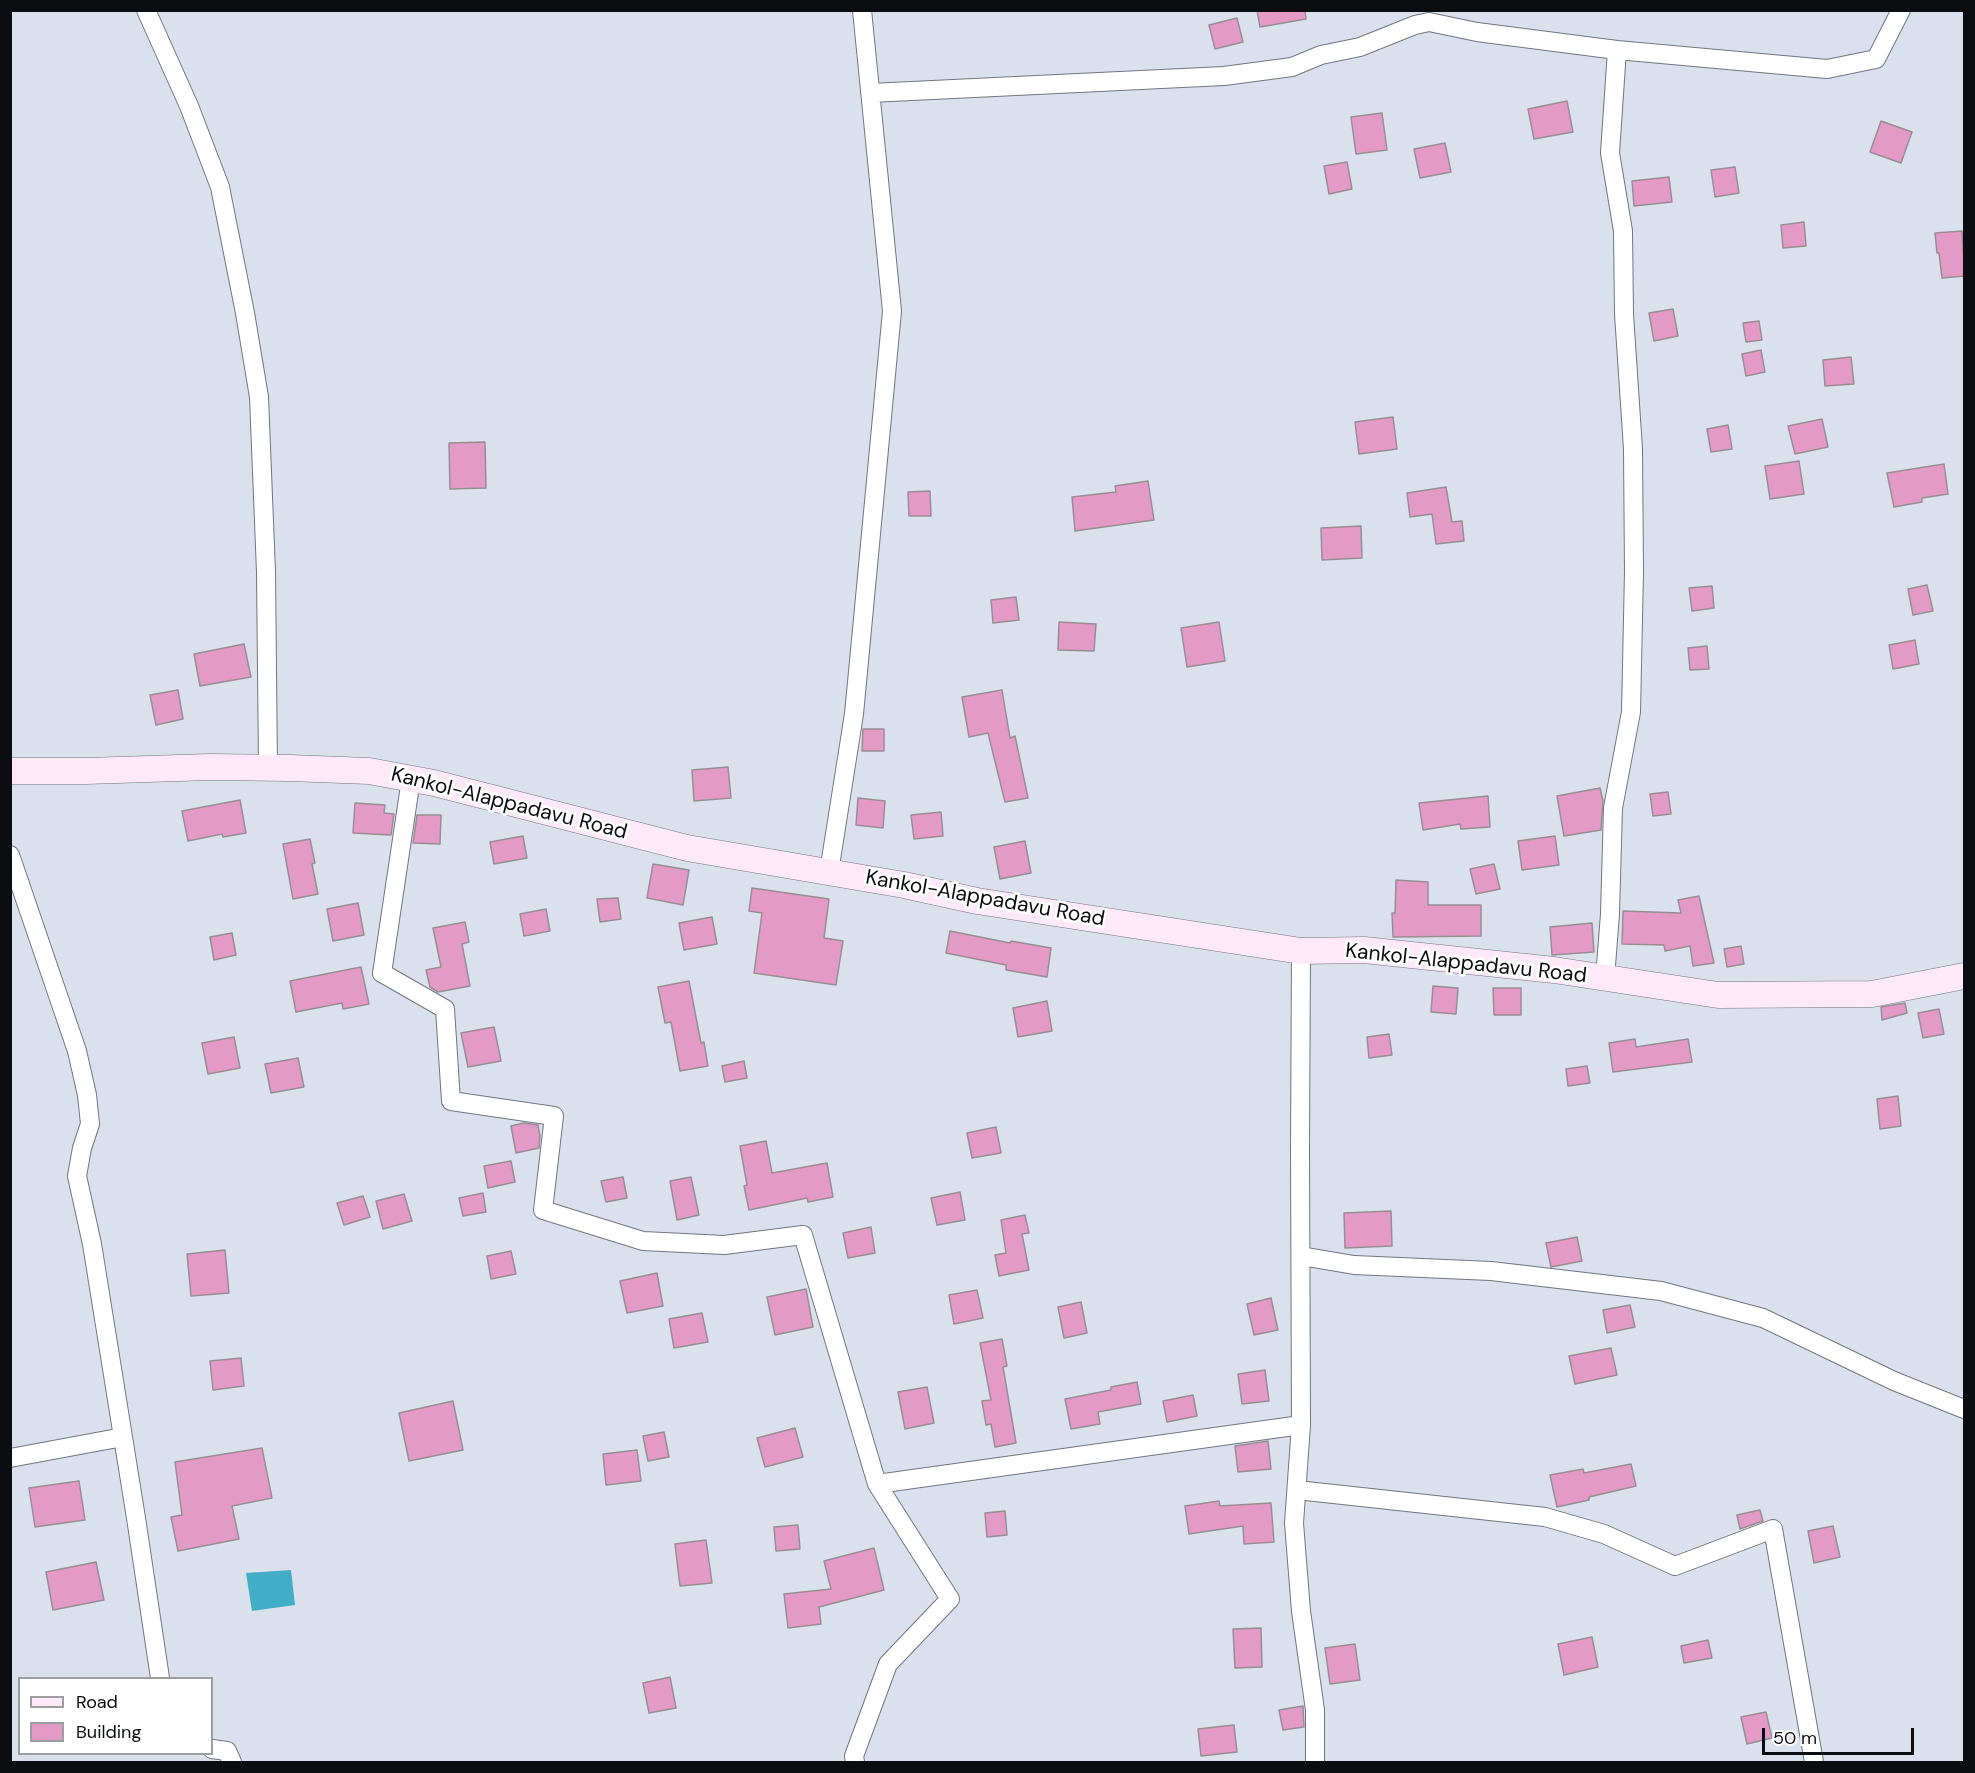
<!DOCTYPE html>
<html>
<head>
<meta charset="utf-8">
<style>
  body { margin:0 }
  #map { position:relative; width:1975px; height:1773px; overflow:hidden; background:#dbe1ec; font-family:"DM Sans",sans-serif }
  canvas { display:block }
  .frame { position:absolute; inset:0; border:12px solid #0b0d11; pointer-events:none }
  .legend { position:absolute; left:18px; top:1677px; width:195px; height:78px; box-sizing:border-box; background:#fff; border:2px solid #9d9ea0; margin:0; padding:8px 10px; list-style:none; font-size:18px; color:#0b0d11 }
  .legend li { display:flex; align-items:center; gap:12px; height:30px }
  .legend b { width:30px; border:2px solid #9d9ea0 }
  .scale { position:absolute; left:1762px; top:1728px; width:152px; height:27px; box-sizing:border-box; border:3px solid #0b0d11; border-top:0; padding-left:8px; font-size:18px; line-height:21px; white-space:nowrap; color:#0b0d11; -webkit-text-stroke:4px #fff; paint-order:stroke }
</style>
</head>
<body>
<div id="map">
<canvas width="1975" height="1773"></canvas>
<div class="frame"></div>
<ul class="legend">
<li><b style="height:8px;background:#fde9f8"></b>Road</li>
<li><b style="height:16px;background:#e39ac6"></b>Building</li>
</ul>
<div class="scale">50 m</div>
</div>
<script>
const c = document.querySelector('canvas').getContext('2d');
c.lineJoin = 'round';
function fill(path, color) { c.fillStyle = color; c.fill(path, 'evenodd'); }
function trace(path, color, width, dash) { c.strokeStyle = color; c.lineWidth = width; c.lineCap = dash ? 'butt' : 'round'; c.setLineDash(dash || []); c.stroke(path); }
function label(font, color, halo, rows, align = 'center') {
  c.font = font + ' "DM Sans",sans-serif'; c.lineWidth = 5; c.setLineDash([]); c.textBaseline = 'middle'; c.strokeStyle = halo; c.fillStyle = color; for (const [text, x, y, turn = 0] of rows) {
    c.save(); c.translate(x, y); c.rotate((+turn || 0) * Math.PI / 180); c.textAlign = isNaN(turn) ? turn : align; if (halo) c.strokeText(text, 0, 0); c.fillText(text, 0, 0); c.restore();
  }
}
fill(new Path2D(`
  M291,1570L295,1605L252,1611L246,1573Z`), '#42adc7');
const building = new Path2D(`
  M1257,10H1305L1306,19L1260,27Z
  M1237,18L1243,42L1215,49L1209,25Z
  M1567,101L1573,132L1534,139L1528,109Z
  M1382,113L1387,150L1356,154L1351,117Z
  M1881,121L1912,132L1901,163L1870,152Z
  M1445,143L1451,172L1420,178L1414,149Z
  M1347,162L1352,189L1329,194L1324,166Z
  M1735,167L1739,193L1715,197L1711,170Z
  M1669,177L1672,202L1634,206L1632,181Z
  M1804,222L1806,246L1783,248L1781,225Z
  M1962,231L1965,276L1942,278L1939,253H1937L1935,233Z
  M1673,309L1678,336L1654,341L1649,313Z
  M1759,321L1762,340L1746,342L1743,323Z
  M1761,350L1765,372L1746,376L1742,354Z
  M1851,357L1854,384L1825,386L1823,360Z
  M1393,417L1397,449L1359,454L1355,422Z
  M1822,419L1828,447L1795,454L1788,426Z
  M1728,425L1732,449L1711,452L1707,429Z
  M485,442L486,488L450,489L449,443Z
  M1799,461L1804,494L1770,499L1765,466Z
  M1944,464L1948,494L1922,498V502L1894,507L1887,473Z
  M1148,481L1154,520L1075,531L1072,497L1116,492L1115,486Z
  M1446,487L1452,522L1462,521L1464,541L1436,544L1432,514L1410,517L1407,493Z
  M930,491L931,516H909L908,492Z
  M1361,526L1362,558L1322,560L1321,528Z
  M1927,585L1933,611L1913,615L1908,589Z
  M1712,586L1714,608L1692,611L1689,588Z
  M1016,597L1019,620L993,623L991,600Z
  M1059,622L1096,624L1094,651L1058,650Z
  M1219,622L1225,661L1187,667L1181,628Z
  M1915,640L1919,664L1893,669L1889,645Z
  M244,644L251,677L200,686L194,654Z
  M1707,646L1709,669L1690,670L1688,648Z
  M178,690L183,719L156,725L150,695Z
  M1002,690L1010,738L1015,736L1028,798L1005,802L988,733L969,737L962,697Z
  M863,729H884V751H862Z
  M728,767L731,798L694,801L692,770Z
  M1600,788L1603,801L1601,830L1564,836L1557,796Z
  M1668,792L1671,814L1653,816L1650,794Z
  M1488,796L1490,827L1461,829L1460,824L1423,830L1419,803Z
  M858,798L885,801L883,828L856,825Z
  M240,800L246,833L223,837L222,834L188,841L182,811Z
  M355,803L385,805L384,813L394,814L391,835L353,833Z
  M941,812L943,836L914,839L911,815Z
  M417,815H441L440,844L413,843Z
  M523,836L527,858L494,864L490,842Z
  M1555,836L1559,865L1522,870L1518,841Z
  M310,839L315,863L312,864L318,894L293,899L283,844Z
  M1025,841L1031,873L1000,879L994,847Z
  M653,864L689,870L683,905L647,898Z
  M1494,864L1500,889L1476,894L1470,869Z
  M1396,880L1428,882V905H1481V936L1393,937L1392,913H1395Z
  M752,888L829,899L824,938L843,941L836,985L754,973L762,913L749,911Z
  M1699,896L1714,963L1693,966L1690,946L1665,951L1664,945L1622,944L1623,911L1681,913L1678,900Z
  M618,898L621,919L600,922L597,899Z
  M358,903L364,935L333,941L327,909Z
  M546,909L550,931L524,936L520,914Z
  M712,917L717,944L684,950L679,923Z
  M465,922L469,942L462,944L470,986L438,992L430,987L426,970L441,967L433,928Z
  M1592,923L1594,952L1552,955L1550,927Z
  M950,931L1010,943L1011,941L1051,948L1047,977L1006,970V965L946,953Z
  M232,933L236,955L214,960L210,937Z
  M1741,946L1744,964L1727,967L1724,949Z
  M361,967L369,1004L343,1009L342,1003L296,1012L290,981Z
  M689,981L701,1043L704,1042L708,1066L680,1071L671,1022L665,1023L658,987Z
  M1433,986L1458,988L1456,1014L1431,1012Z
  M1493,988H1521V1015H1494Z
  M1047,1001L1052,1031L1018,1037L1013,1008Z
  M1905,1003L1907,1013L1882,1020L1881,1007Z
  M1939,1009L1944,1034L1923,1038L1918,1013Z
  M494,1027L501,1061L468,1067L461,1033Z
  M1389,1034L1392,1055L1369,1058L1367,1037Z
  M234,1037L240,1068L208,1074L202,1043Z
  M1635,1039L1636,1047L1688,1039L1692,1062L1613,1072L1609,1043Z
  M298,1058L304,1087L271,1093L265,1064Z
  M744,1061L747,1078L725,1082L722,1066Z
  M1587,1066L1590,1083L1568,1086L1566,1069Z
  M1898,1096L1901,1126L1880,1129L1877,1099Z
  M524,1123L538,1125L540,1136L539,1148L516,1153L511,1126Z
  M996,1127L1001,1153L972,1158L967,1133Z
  M766,1141L772,1173L827,1163L833,1197L808,1202L807,1198L749,1210L744,1186L747,1185L740,1146Z
  M511,1161L515,1182L488,1188L484,1166Z
  M623,1177L627,1198L606,1202L601,1181Z
  M691,1177L699,1215L677,1220L670,1181Z
  M960,1192L965,1220L937,1225L931,1198Z
  M483,1193L486,1212L463,1216L459,1198Z
  M404,1194L412,1221L383,1229L376,1201Z
  M363,1196L370,1217L344,1225L337,1203Z
  M1391,1211L1392,1246L1345,1248L1344,1213Z
  M1025,1215L1029,1233L1022,1234L1029,1270L999,1276L995,1255L1006,1253L1001,1220Z
  M871,1227L875,1253L848,1258L843,1233Z
  M1577,1237L1582,1261L1551,1267L1546,1243Z
  M225,1250L229,1293L191,1296L187,1254Z
  M511,1251L516,1274L491,1279L487,1256Z
  M657,1273L663,1306L627,1313L620,1281Z
  M806,1289L813,1327L775,1335L767,1297Z
  M977,1290L983,1318L954,1324L949,1295Z
  M1271,1298L1278,1330L1254,1335L1247,1304Z
  M1081,1302L1087,1333L1064,1338L1058,1307Z
  M1630,1305L1635,1327L1607,1333L1603,1310Z
  M702,1313L708,1342L674,1348L669,1319Z
  M1002,1339L1007,1366L1003,1367L1016,1443L995,1447L991,1424L986,1425L982,1401L991,1400L980,1343Z
  M1611,1348L1617,1375L1575,1384L1569,1356Z
  M241,1358L244,1386L213,1390L210,1361Z
  M1265,1370L1269,1401L1242,1404L1238,1374Z
  M1137,1382L1141,1404L1098,1412L1100,1424L1071,1429L1065,1399L1111,1390V1387Z
  M927,1387L934,1423L905,1429L898,1392Z
  M1193,1395L1197,1416L1167,1422L1163,1401Z
  M453,1401L463,1450L409,1461L399,1413Z
  M795,1428L803,1457L765,1467L757,1438Z
  M664,1432L669,1457L648,1461L643,1436Z
  M1268,1441L1271,1469L1238,1472L1235,1446Z
  M262,1448L272,1498L232,1506L239,1539L178,1551L171,1517L182,1515L175,1462Z
  M637,1450L641,1481L606,1485L603,1454Z
  M1631,1464L1636,1486L1589,1497V1500L1557,1507L1550,1475L1583,1469L1584,1473Z
  M79,1481L85,1520L35,1527L29,1488Z
  M1219,1501L1220,1506L1271,1503L1274,1542L1244,1544L1243,1526L1189,1534L1185,1506Z
  M1760,1510L1763,1521L1740,1529L1737,1515Z
  M1005,1511L1007,1535L987,1537L985,1513Z
  M798,1525L800,1549L776,1551L774,1527Z
  M1833,1526L1840,1557L1814,1563L1808,1531Z
  M706,1540L712,1583L680,1586L675,1544Z
  M874,1548L884,1590L819,1607L821,1624L788,1628L784,1594L831,1589L824,1561Z
  M96,1562L104,1600L53,1610L46,1572Z
  M1261,1628L1262,1667L1235,1668L1233,1629Z
  M1592,1637L1598,1667L1564,1675L1558,1644Z
  M1708,1640L1712,1658L1684,1663L1681,1646Z
  M1355,1644L1360,1680L1330,1684L1325,1648Z
  M670,1677L676,1708L649,1713L643,1683Z
  M1303,1706L1304,1727L1283,1730L1279,1710Z
  M1766,1712L1772,1738L1747,1744L1741,1717Z
  M1234,1725L1237,1752L1201,1756L1198,1729Z`);
fill(building, '#e39ac6');
trace(building, '#998d94', 1.5);
const street = new Path2D(`
  M146,10L189,106L220,187L245,313L259,397L266,572L268,768
  M870,93L1224,76L1292,67L1321,55L1360,47L1415,25L1429,22L1477,32L1617,50
  M411,779L382,973L445,1009L451,1101L554,1116L543,1210L643,1241L724,1245L803,1235L877,1484L1301,1425
  M10,855L77,1051L87,1095L90,1124L82,1148L77,1176L92,1244L136,1518L160,1678
  M829,872L854,714L892,311L862,10
  M1301,951L1300,1148L1301,1425L1294,1523L1301,1611L1315,1710V1762
  M1605,978L1610,914L1613,808L1631,712L1634,572L1633,449L1624,314L1623,231L1610,153L1617,50L1827,69L1876,59L1901,10
  M1301,1256L1354,1265L1491,1271L1661,1291L1763,1318L1894,1381L1964,1409
  M10,1458L123,1437
  M1297,1490L1545,1517L1604,1534L1675,1566L1773,1529L1814,1762
  M212,1749L227,1751L232,1762
  M855,1762L854,1756L888,1664L950,1599L877,1484`);
const secondary = new Path2D(`
  M10,771H86L210,767L290,768L369,771L434,783L687,848L904,885L977,901L1301,951L1364,950L1554,970L1718,995L1872,994L1964,976`);
trace(street, '#707680', 20);
trace(secondary, '#707680', 27);
trace(street, '#fff', 18);
trace(secondary, '#fde9f8', 26);
label('21px', '#0b0d11', '#fff', [
  ["Kankol-Alappadavu Road",509,804,14],
  ["Kankol-Alappadavu Road",985,899,10],
  ["Kankol-Alappadavu Road",1466,964,6]
]);
</script>
</body>
</html>
